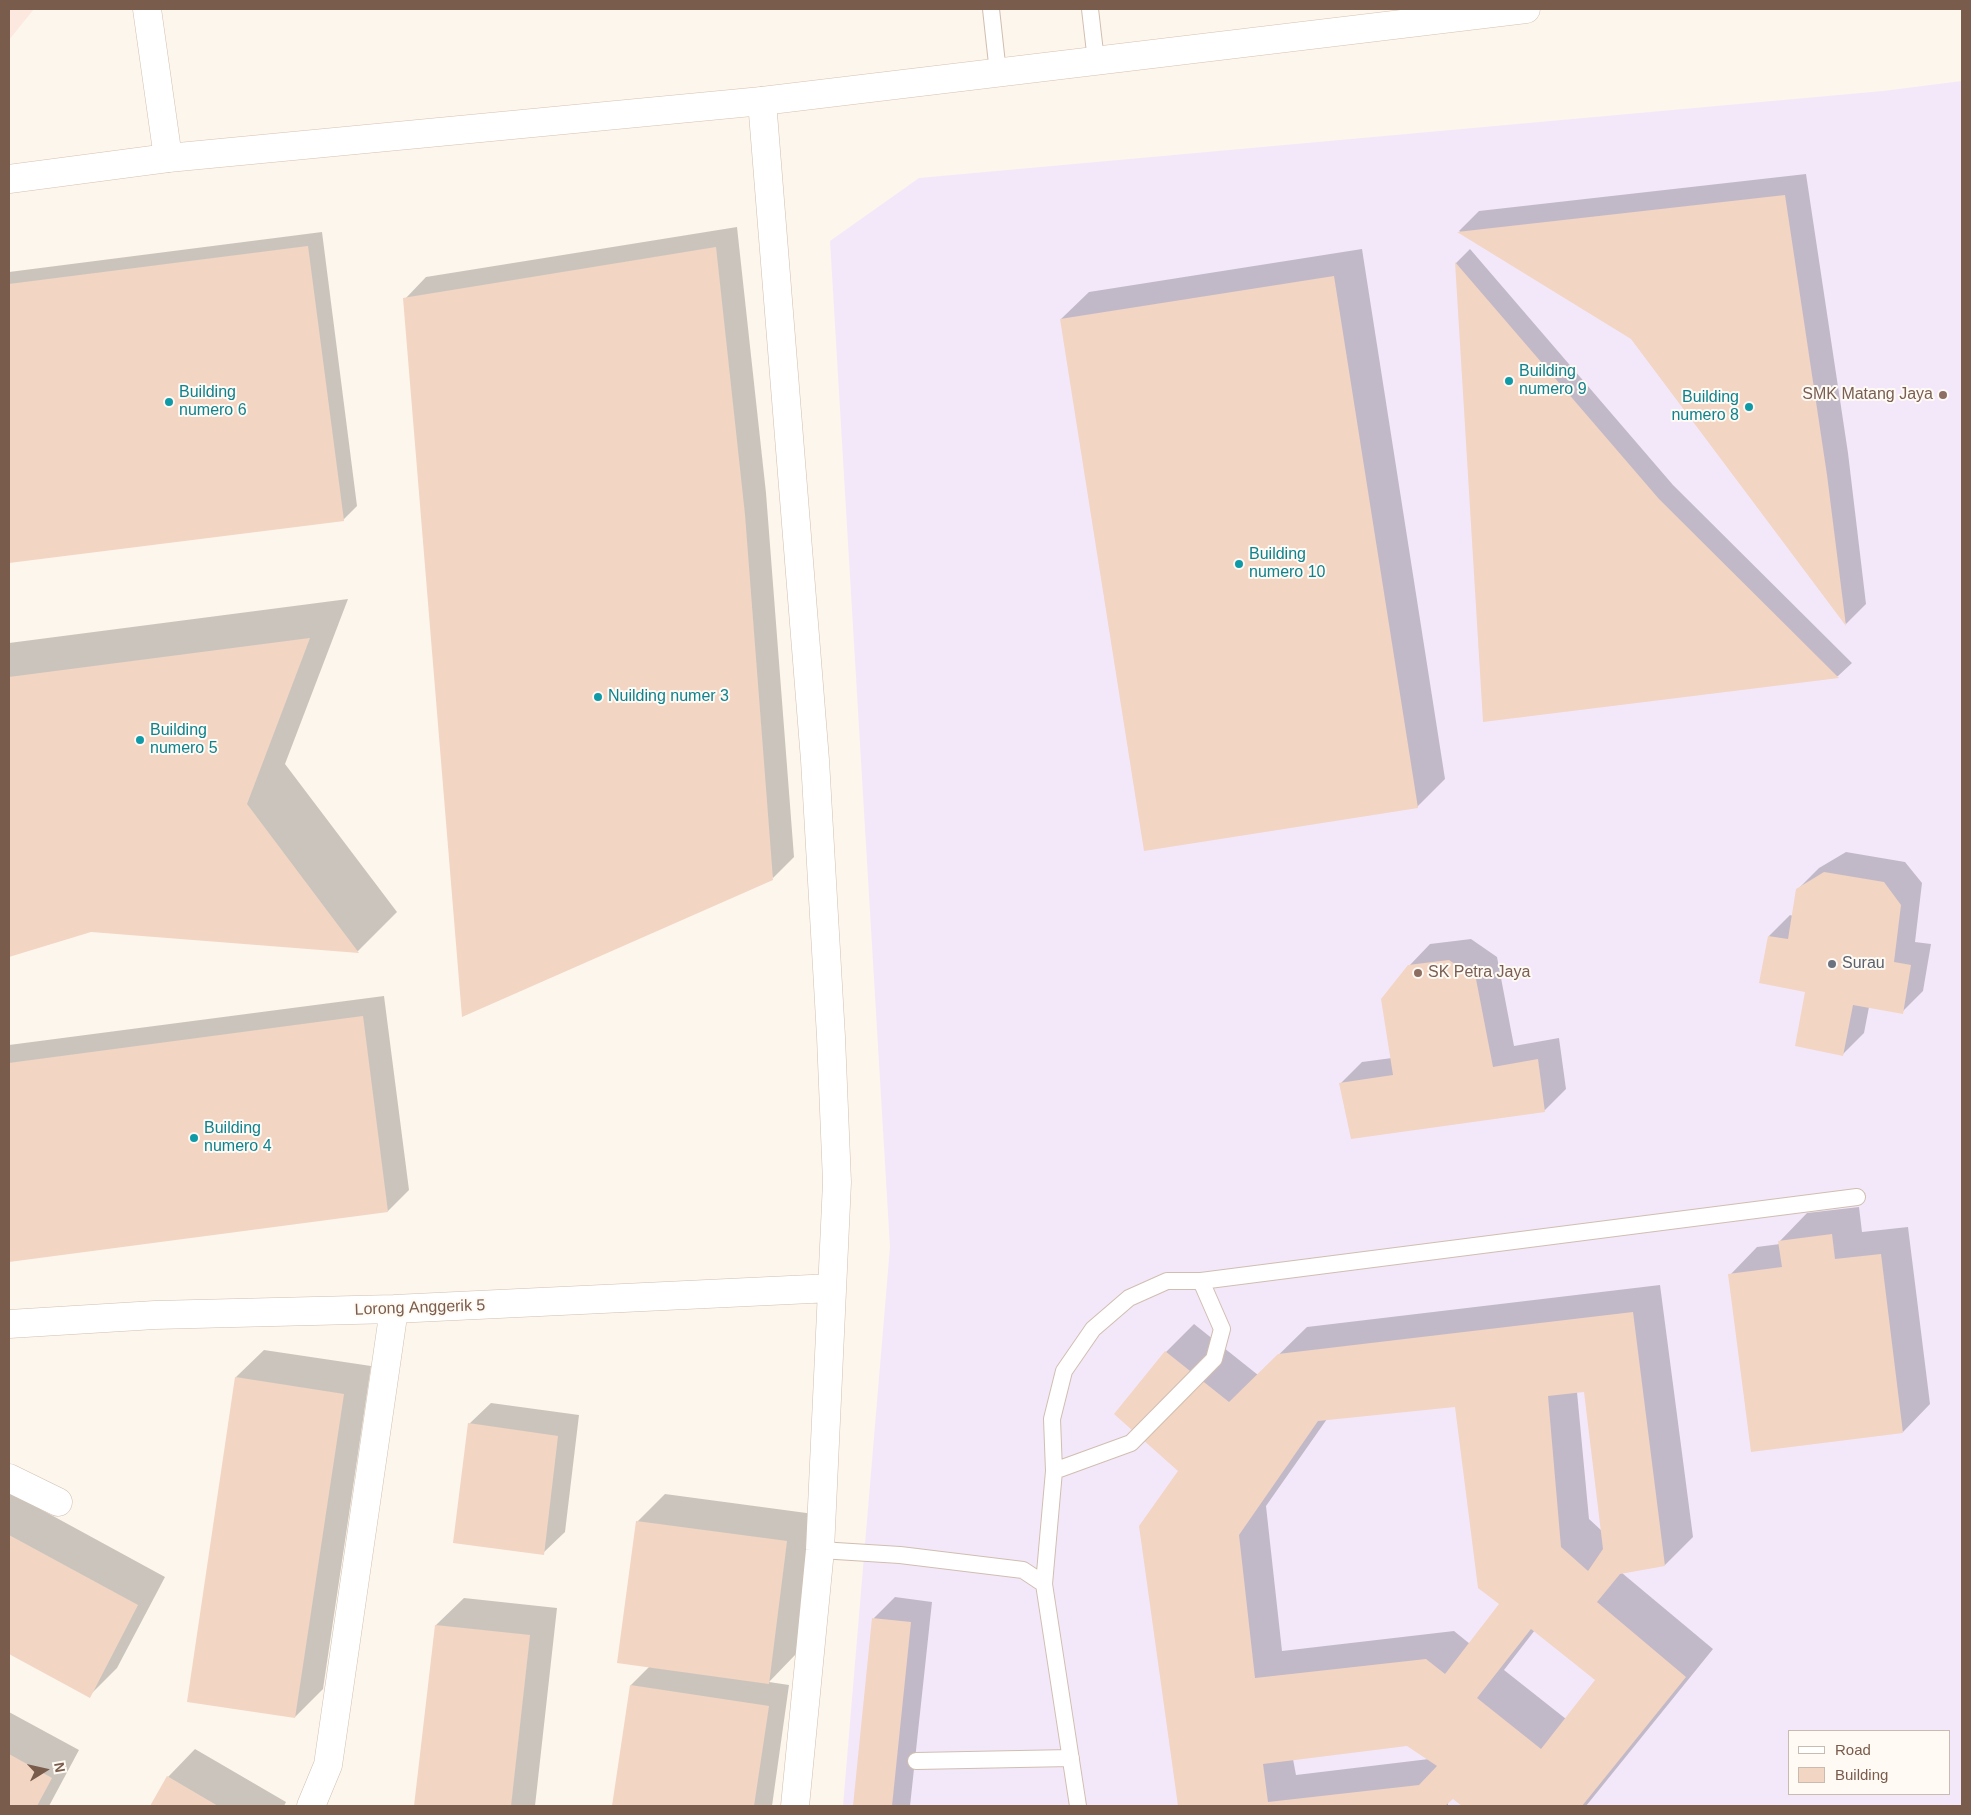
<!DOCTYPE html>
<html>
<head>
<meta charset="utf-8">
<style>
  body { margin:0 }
  #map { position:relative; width:1971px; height:1815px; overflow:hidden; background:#fdf6ec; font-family:Helvetica,sans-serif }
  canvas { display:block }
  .frame { position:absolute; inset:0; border:10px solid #7a5c4d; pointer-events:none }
  .legend { position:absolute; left:1788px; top:1730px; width:162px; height:65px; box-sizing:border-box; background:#fffaf3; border:1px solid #cabbb1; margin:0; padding:6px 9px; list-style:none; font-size:15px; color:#7a5c4d }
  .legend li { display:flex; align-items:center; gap:10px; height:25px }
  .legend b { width:25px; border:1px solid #cabbb1 }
  .north { position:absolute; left:20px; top:1745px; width:50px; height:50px; -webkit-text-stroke:4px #fffaf3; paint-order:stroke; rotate:80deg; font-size:14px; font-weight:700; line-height:20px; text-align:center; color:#7a5c4d }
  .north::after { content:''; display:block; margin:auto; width:18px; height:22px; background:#7a5c4d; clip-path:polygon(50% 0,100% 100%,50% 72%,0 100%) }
</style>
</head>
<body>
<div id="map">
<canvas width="1971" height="1815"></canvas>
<div class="frame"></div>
<ul class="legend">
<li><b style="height:6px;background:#fff"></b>Road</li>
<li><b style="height:14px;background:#f3d5c3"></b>Building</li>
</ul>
<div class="north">N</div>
</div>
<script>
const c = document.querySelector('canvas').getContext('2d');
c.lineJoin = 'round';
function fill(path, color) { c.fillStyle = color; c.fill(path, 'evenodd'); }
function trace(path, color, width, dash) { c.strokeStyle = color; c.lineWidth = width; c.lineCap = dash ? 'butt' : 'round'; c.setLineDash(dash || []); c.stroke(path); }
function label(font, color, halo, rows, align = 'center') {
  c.font = font + ' Helvetica,sans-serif'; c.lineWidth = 4; c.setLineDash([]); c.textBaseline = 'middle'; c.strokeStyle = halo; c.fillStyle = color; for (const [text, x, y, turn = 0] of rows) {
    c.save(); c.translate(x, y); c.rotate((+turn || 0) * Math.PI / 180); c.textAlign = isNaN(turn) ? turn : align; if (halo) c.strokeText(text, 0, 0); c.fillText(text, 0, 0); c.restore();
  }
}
fill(new Path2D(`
  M9,9H34L9,40Z`), '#fde8e0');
fill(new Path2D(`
  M1962,81V1806H843L890,1247L830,241L919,178L1883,91ZM1790,1731H1950V1794H1790Z`), '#f3e8fa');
fill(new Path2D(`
  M1806,174L1848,453L1866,604L1846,624L1631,338L1459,231L1479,211Z
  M737,227L766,493L794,857L773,878L405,299L426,277Z
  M322,232L357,506L343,520L9,562V272Z
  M1362,249L1445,779L1417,807L1061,319L1089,292Z
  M1470,249L1673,485L1852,663L1838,676L1484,721L1456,263Z
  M348,599L285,764L397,912L358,951L91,930L9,955V643Z
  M1846,852L1905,862L1922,883L1915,942L1931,944L1923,991L1902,1012L1869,1007L1864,1033L1843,1054L1806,991L1769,936L1790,915L1793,916L1797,890L1819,868Z
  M1471,939L1497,957L1514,1046L1559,1038L1566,1089L1545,1110L1341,1083L1362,1062L1392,1058L1409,966L1430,944Z
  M384,996L409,1190L388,1211L9,1261V1045Z
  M1859,1207L1862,1232L1908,1227L1930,1404L1903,1432L1730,1275L1757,1247L1780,1244V1241L1807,1213Z
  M1660,1285L1693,1537L1665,1565L1622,1573L1713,1649L1586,1806H1464L1453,1798L1448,1802V1806H1180L1140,1526L1179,1471L1115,1414L1166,1352L1194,1324L1258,1375L1307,1327ZM1585,1391L1602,1531L1589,1519L1577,1392ZM1456,1406L1500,1604L1470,1644L1454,1631L1282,1651L1266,1506L1327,1419ZM1535,1630L1597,1680L1566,1719L1504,1670ZM1407,1744L1429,1759L1296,1775L1293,1759Z
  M264,1350L371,1366L323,1689L295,1717L236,1377Z
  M491,1403L579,1415L565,1532L543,1553L469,1424Z
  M9,1492L165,1577L117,1668L89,1696L9,1653Z
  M665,1494L814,1514L796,1654L769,1682L789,1685L772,1806H614L631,1685L650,1666L637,1522Z
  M895,1597L932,1602L910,1806H854L874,1618Z
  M464,1598L557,1608L535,1806H415L436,1625Z
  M9,1712L79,1750L49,1806H9Z
  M195,1749L286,1802L284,1806H151L168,1777Z`), '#0003');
fill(new Path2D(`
  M1785,195L1827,475L1846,626L1631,339L1457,232Z
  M308,246L344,521L9,563V284Z
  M716,247L745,515L773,880L462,1017L403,298Z
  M1455,262L1659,499L1839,678L1483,722Z
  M1334,276L1418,808L1144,851L1060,319Z
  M310,638L247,804L359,953L91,932L9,957V677Z
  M1824,872L1884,882L1901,905L1894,962L1911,965L1903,1014L1853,1005L1843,1056L1795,1046L1805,992L1759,983L1768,936L1788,939L1796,889Z
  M1449,960L1476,979L1493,1067L1538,1059L1545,1112L1351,1139L1339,1083L1393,1075L1381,999L1408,965Z
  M363,1016L388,1212L9,1262V1063Z
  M1832,1234L1835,1259L1881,1254L1903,1433L1751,1452L1728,1274L1782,1267L1778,1241Z
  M1633,1312L1665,1566L1620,1574L1597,1602L1686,1677L1582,1806H1462L1453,1799L1445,1806H1178L1139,1526L1178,1471L1114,1414L1165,1351L1229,1402L1278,1354ZM1584,1392L1603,1549L1588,1571L1561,1547L1548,1396ZM1455,1407L1478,1588L1499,1604L1445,1674L1426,1659L1255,1678L1239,1535L1318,1421ZM1531,1629L1595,1680L1541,1749L1477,1698ZM1407,1746L1437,1766L1419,1785L1268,1802L1263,1764Z
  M235,1377L344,1394L295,1718L187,1702Z
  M468,1423L558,1436L544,1555L453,1543Z
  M636,1521L787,1541L769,1684L617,1663Z
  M9,1535L138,1605L90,1698L9,1654Z
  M872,1618L911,1622L892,1806H853Z
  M435,1625L530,1635L511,1806H414Z
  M630,1685L769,1706L754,1806H612Z
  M9,1754L52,1778L37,1806H9Z
  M167,1776L218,1806H150Z`), '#f3d5c3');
const lane = new Path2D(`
  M991,9L998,73
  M1090,9L1096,61
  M1054,1471L1131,1443L1214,1359L1222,1329L1201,1281
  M820,1550L900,1555L1023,1570L1044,1584
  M916,1761L1071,1758
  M1078,1806L1044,1584L1054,1471L1052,1419L1064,1371L1093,1329L1129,1298L1167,1281H1201L1857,1197`);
const street = new Path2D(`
  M147,9L168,158
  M762,101L815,760L831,1037L837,1182L820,1550L795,1806
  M9,1324L155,1315L394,1309L832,1288
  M9,1478L58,1502
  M311,1806L328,1765L394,1309`);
const secondary = new Path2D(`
  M9,179L168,158L762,101L1526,9`);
trace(lane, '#d1beb0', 18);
trace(street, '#d1beb0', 29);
trace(secondary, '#d6c0b0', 29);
trace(lane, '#fff', 16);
trace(street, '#fff', 28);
trace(secondary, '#fff', 28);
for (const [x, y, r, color] of [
  [1509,381,5,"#0f9aa8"],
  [1943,395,5,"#8d6e63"],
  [169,402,5,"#0f9aa8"],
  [1749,407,5,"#0f9aa8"],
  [1239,564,5,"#0f9aa8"],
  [598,697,5,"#0f9aa8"],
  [140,740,5,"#0f9aa8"],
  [1832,964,5,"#6b7280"],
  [1418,973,5,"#8d6e63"],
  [194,1138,5,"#0f9aa8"]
]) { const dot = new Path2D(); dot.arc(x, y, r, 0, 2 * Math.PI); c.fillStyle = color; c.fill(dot); trace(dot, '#fffaf3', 2); }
label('16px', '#0d838f', '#fffaf3', [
  ["Building",1519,372],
  ["numero 9",1519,390],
  ["Building",179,393],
  ["numero 6",179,411],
  ["Building",1739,398,"right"],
  ["numero 8",1739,416,"right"],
  ["Building",1249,555],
  ["numero 10",1249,573],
  ["Nuilding numer 3",608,697],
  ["Building",150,731],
  ["numero 5",150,749],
  ["Building",204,1129],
  ["numero 4",204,1147]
], 'left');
label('16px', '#785e54', '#fffaf3', [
  ["SMK Matang Jaya",1933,395],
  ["SK Petra Jaya",1428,973,"left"]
], 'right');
label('16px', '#5b616d', '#fffaf3', [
  ["Surau",1842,964]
], 'left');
label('16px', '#7a5c4d', '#fffaf3', [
  ["Lorong Anggerik 5",420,1308,-2]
]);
</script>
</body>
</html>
